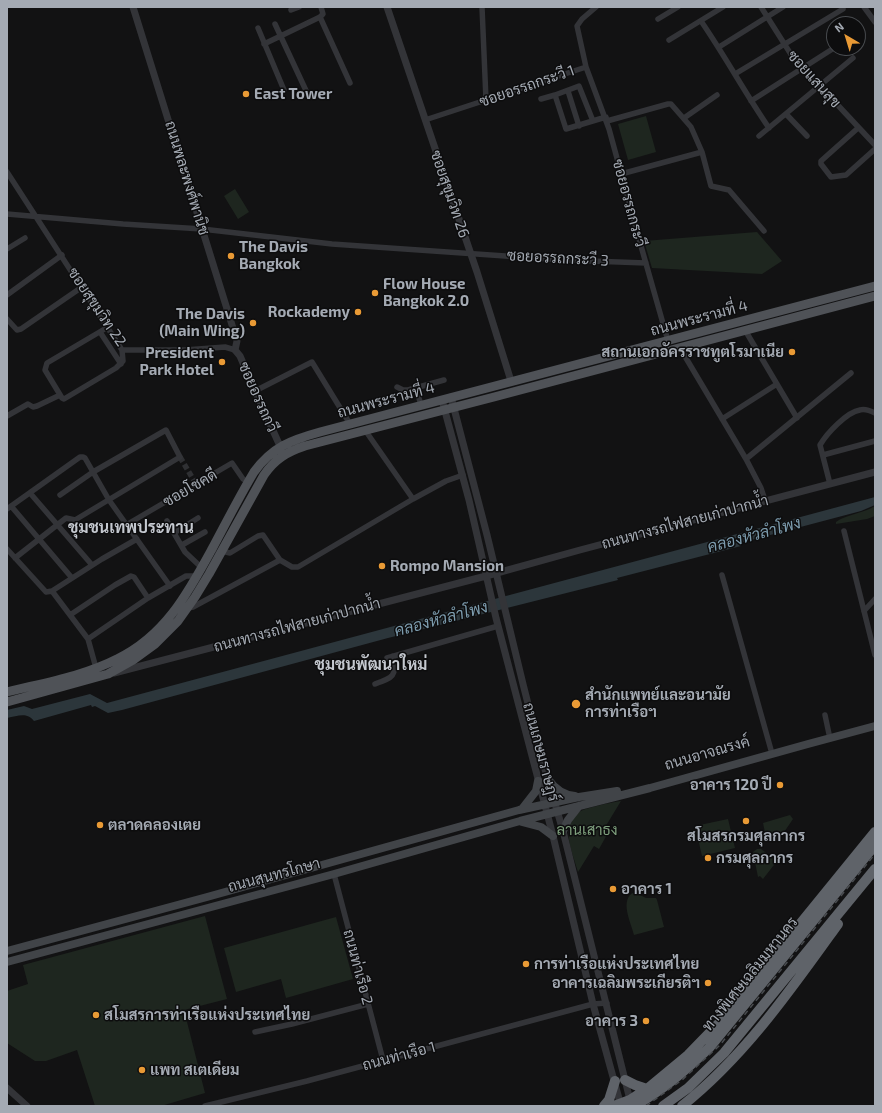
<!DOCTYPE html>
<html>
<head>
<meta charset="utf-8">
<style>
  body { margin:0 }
  #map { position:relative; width:882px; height:1113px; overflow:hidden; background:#121213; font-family:"Exo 2",sans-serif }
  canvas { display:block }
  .frame { position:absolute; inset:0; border:8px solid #a4aab3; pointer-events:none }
  .north { position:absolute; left:826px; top:16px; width:40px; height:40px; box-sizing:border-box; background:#0d0d0e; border:1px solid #494c50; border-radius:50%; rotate:322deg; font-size:11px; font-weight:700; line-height:16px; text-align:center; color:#a4aab3 }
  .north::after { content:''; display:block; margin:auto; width:14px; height:18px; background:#e99a35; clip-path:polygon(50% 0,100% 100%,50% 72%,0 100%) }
</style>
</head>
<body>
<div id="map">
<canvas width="882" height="1113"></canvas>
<div class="frame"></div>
<div class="north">N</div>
</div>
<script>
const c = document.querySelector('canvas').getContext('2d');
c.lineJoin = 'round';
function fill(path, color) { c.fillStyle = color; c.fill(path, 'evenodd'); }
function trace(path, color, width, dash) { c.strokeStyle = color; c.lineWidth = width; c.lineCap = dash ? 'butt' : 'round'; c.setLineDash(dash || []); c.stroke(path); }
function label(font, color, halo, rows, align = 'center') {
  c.font = font + ' "Exo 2",Sarabun,sans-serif'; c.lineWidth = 3; c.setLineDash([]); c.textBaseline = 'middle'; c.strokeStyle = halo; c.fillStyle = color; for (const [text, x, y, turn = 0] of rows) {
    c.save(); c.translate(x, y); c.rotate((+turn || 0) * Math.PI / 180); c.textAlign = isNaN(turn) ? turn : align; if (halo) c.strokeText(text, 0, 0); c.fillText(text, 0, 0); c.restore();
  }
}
fill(new Path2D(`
  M646,116L656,152L628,160L618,124Z
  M235,189L249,212L238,219L224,196Z
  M757,232L782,261L762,274L652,268L644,241Z
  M875,506V516L867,519L836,524V522C845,515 864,513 875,506Z
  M621,801L604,829L609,831L599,849L594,846L578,872C573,853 559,826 579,812C584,808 614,802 621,801Z
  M790,815L793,819L780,838L767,842L763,823Z
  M728,819L735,848L702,856L695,826Z
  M757,849H761L777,861L763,879L760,876L758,877L753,852Z
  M634,892L646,898H656L657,900L664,927L634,935C631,922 619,900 634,892Z
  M205,916L227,999L184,1010L205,1093L161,1106H95L77,1050L46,1061H35L7,1043V991L28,984L23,965Z
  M336,917L353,979L286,998L281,979L236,992L224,948Z`), '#1e261f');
fill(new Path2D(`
  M875,497V505L861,511L740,543L741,546L617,578L618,580L388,638L122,710L108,713L95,706L92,707L91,705L34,721C27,712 18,716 7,718V710L24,706L32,709L90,694L107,703Z`), '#2c363b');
trace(new Path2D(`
  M180,457L196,484`), '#2f3033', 5.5, [5.5, 3]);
trace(new Path2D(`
  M482,7L486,100
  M761,7L792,56L875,145
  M864,7L875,22
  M291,10L299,7
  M320,17L350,83
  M658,19L678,7
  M701,21C725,56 745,93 769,128
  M275,24L309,97
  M258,28L284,90
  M669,40L723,7
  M264,44L320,17L323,14L321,7
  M719,47L783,7
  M586,67L609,129L641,246L668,341
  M735,74L843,9
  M568,91L579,126
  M541,99L555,95
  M751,101L834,48
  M786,114L807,136
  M684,118L717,95
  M425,120L486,100L586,67L577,26L582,19L596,7
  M593,121L579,86L555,95L566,129L606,117
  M607,121L668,104H671L691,127L702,152L711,186L729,190L764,231
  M858,128L821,161V164L831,177L846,175L875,149
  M759,136L853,58
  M7,172L122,350H185L225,347L235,350
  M621,174L702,152
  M7,214L123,224L202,229L332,244L563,260L646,263
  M7,249L25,238
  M7,295L62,255
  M7,319L17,330L21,329L82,287
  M108,327L47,363L45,370L62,398L64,399L116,368L123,361L122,350
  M745,330L797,418
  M100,332L121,364
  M680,348L746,459L761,488L765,500
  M397,387L403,390H408L444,380
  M416,388L421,405
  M255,391L312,362L350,424
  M7,416L28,404L33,407L37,406L60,395
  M722,419L777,384
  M365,430L413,499
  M823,455L875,441
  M746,459L851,373
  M830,484L820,445C827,433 847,412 860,410C865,408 871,411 875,413
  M30,493L92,565
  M11,506L72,578
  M7,509L80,457H83L85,458L109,500L170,586
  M167,521L185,552L202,568
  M126,525L232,463L243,479L248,482
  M844,531L875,655
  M174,533L198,518
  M182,545L205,532
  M7,549L46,592L52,591L88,639L96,668
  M221,551L230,553L258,536L263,535L280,560L292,567H298L413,499L446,481L463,475
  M15,558L66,518L75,520L180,457L166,430L93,472L60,495
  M722,575L771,750
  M52,591L102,559L137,539
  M188,608L193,607L280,560
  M864,611L875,599
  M70,615L115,585L131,576L134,577L148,598
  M88,639L148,598L186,576H198
  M387,658L498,626
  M375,684C392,678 398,676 393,656
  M825,715L829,734
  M334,874L383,1060
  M255,1032L292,1024L368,1004
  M205,1106L307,1081L593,1004L607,1003`), '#333438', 5.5);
trace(new Path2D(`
  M133,7L237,341L235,350L240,356L255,391L280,446
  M387,7L477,272L511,381
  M451,397L487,535L523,684L542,759L563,831L631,1104
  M442,400L469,500L496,618L553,836L593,1004L621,1106
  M114,673L486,576L580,550L875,472
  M7,1088L27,1106`), '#333438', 7);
trace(new Path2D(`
  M548,779C555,789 563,795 575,796
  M522,809L536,791L538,781
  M522,822L541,827L553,836
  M563,831L568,820L579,806
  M7,951L207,897L519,810L579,797L617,791
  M7,962L334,874L520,821L650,788L808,744L875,726`), '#414448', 8);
trace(new Path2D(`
  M7,692C43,683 84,676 117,659C165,636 188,593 212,549C226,523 239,497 254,472C272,447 291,440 320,432L875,286
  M7,702L108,674L133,660L155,644L178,621L195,597L209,574L264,475C275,459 287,452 305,446L494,397L875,296`), '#4f5257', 9);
trace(new Path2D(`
  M625,1080L635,1085L647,1089
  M604,1106L609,1100L615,1081
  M614,1106L630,1100L647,1089L688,1055L722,1020L875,832
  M634,1106C663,1090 685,1071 709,1048L875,845
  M663,1106L688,1088L724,1053L875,869
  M682,1106C745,1056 792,988 838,924`), '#5f6369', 10);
trace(new Path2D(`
  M646,1106L682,1080L720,1045L875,854`), '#4a4d51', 1.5, [5, 4]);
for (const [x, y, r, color] of [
  [246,94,4,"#e99a35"],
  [231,256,4,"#e99a35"],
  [375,293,4,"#e99a35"],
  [358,312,4,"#e99a35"],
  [253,323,4,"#e99a35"],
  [792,352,4,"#e99a35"],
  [222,362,4,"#e99a35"],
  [382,566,4,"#e99a35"],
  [576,704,5,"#e99a35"],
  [780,785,4,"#e99a35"],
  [746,821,4,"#e99a35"],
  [100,825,4,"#e99a35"],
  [708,858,4,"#e99a35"],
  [613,889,4,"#e99a35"],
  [526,964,4,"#e99a35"],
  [708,983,4,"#e99a35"],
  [96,1015,4,"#e99a35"],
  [646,1021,4,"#e99a35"],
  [142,1070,4,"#e99a35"]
]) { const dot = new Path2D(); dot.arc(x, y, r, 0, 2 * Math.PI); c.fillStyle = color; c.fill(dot); trace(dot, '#0d0d0e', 1.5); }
label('15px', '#a4aab3', '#0d0d0e', [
  ["ซอยแสนสุข",814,79,48],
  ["ซอยอรรถกระวี 1",527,86,-19],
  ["ถนนพละพงศ์พานิช",187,178,73],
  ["ซอยสุขุมวิท 26",450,194,71],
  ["ซอยอรรถกระวี",629,203,75],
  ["ซอยอรรถกระวี 3",558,258,3],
  ["ซอยสุขุมวิท 22",97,307,56],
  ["ถนนพระรามที่ 4",699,318,-15],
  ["ซอยอรรถกวี",258,397,66],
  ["ถนนพระรามที่ 4",386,400,-15],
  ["ซอยโชคดี",190,488,-30],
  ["ถนนทางรถไฟสายเก่าปากน้ำ",685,522,-15],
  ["ถนนทางรถไฟสายเก่าปากน้ำ",297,625,-15],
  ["ถนนเกษมราษฎร์",541,752,75],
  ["ถนนอาจณรงค์",707,753,-16],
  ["ถนนสุนทรโกษา",274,875,-15],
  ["ถนนท่าเรือ 2",358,967,75],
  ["ทางพิเศษเฉลิมมหานคร",750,974,-51],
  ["ถนนท่าเรือ 1",399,1056,-15]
]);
label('bold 15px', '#a4aab3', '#0d0d0e', [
  ["East Tower",254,94],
  ["The Davis",239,247],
  ["Bangkok",239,264],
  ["Flow House",383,284],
  ["Bangkok 2.0",383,301],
  ["Rockademy",350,312,"right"],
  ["The Davis",245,314,"right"],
  ["(Main Wing)",245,331,"right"],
  ["สถานเอกอัครราชทูตโรมาเนีย",784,352,"right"],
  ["President",214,353,"right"],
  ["Park Hotel",214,370,"right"],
  ["Rompo Mansion",390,566],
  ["สำนักแพทย์และอนามัย",585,695],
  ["การท่าเรือฯ",585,712],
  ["อาคาร 120 ปี",772,785,"right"],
  ["ตลาดคลองเตย",108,825],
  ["สโมสรกรมศุลกากร",746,836,"center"],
  ["กรมศุลกากร",716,858],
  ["อาคาร 1",621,889],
  ["การท่าเรือแห่งประเทศไทย",534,964],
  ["อาคารเฉลิมพระเกียรติฯ",700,983,"right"],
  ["สโมสรการท่าเรือแห่งประเทศไทย",104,1015],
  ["อาคาร 3",638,1021,"right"],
  ["แพท สเตเดียม",150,1070]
], 'left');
label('15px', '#7d9e7c', '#0d0d0e', [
  ["ลานเสาธง",587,830]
]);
label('bold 16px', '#c5c9d0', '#0d0d0e', [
  ["ชุมชนเทพประทาน",131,528],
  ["ชุมชนพัฒนาใหม่",371,665]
]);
label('italic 16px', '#7c9bad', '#0d0d0e', [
  ["คลองหัวลำโพง",754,535,-15],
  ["คลองหัวลำโพง",441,619,-15]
]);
</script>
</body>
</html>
